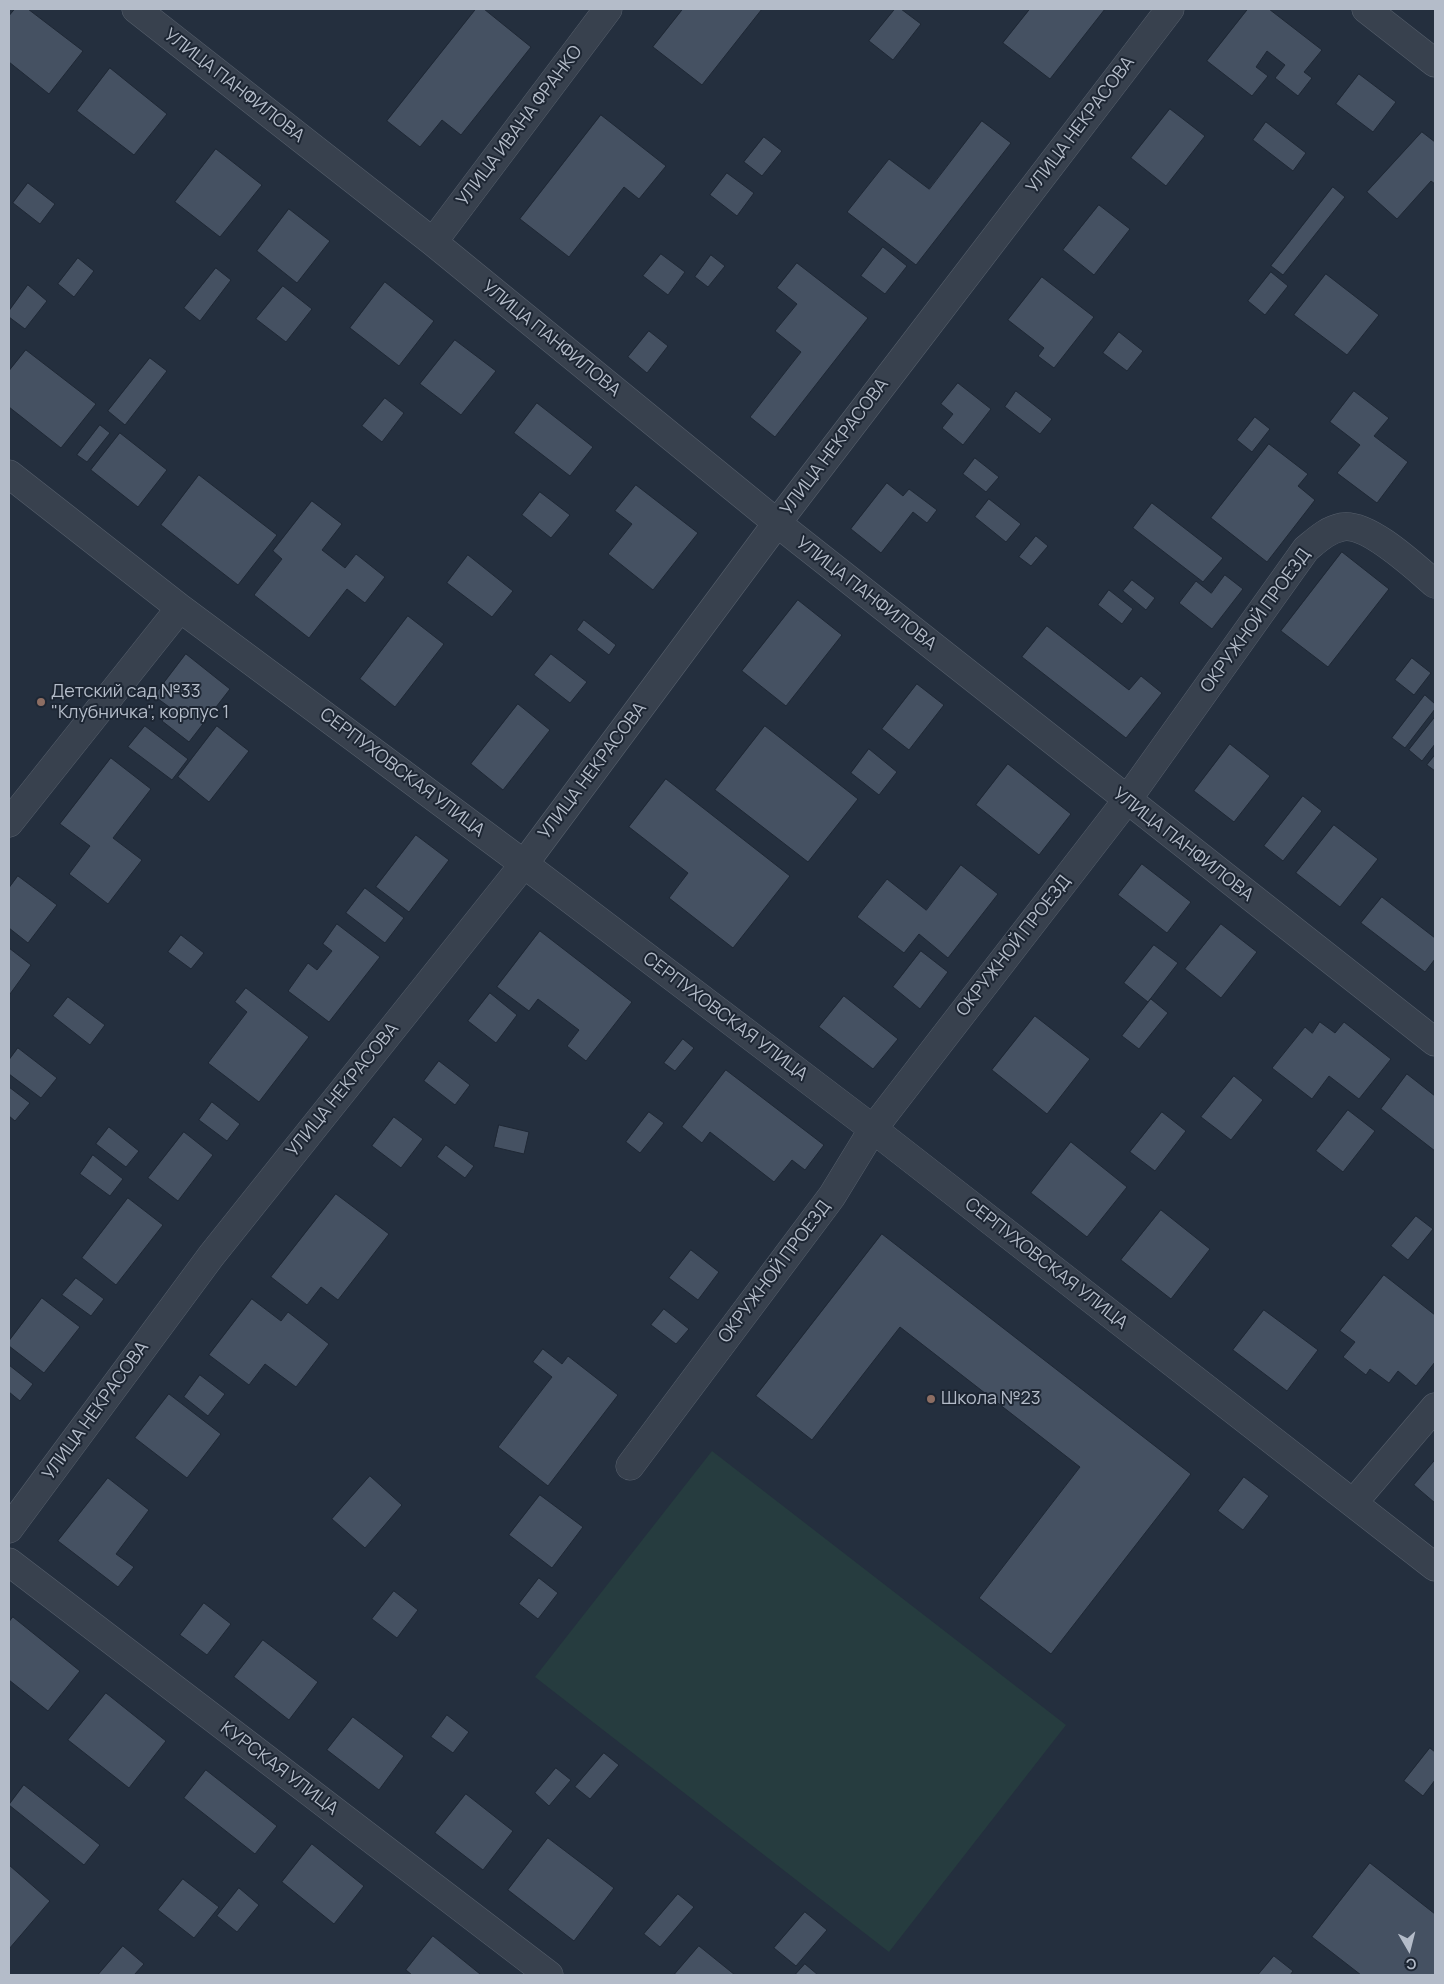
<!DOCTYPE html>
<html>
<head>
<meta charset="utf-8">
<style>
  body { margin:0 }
  #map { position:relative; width:1444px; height:1984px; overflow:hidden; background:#242f3e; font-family:Manrope,sans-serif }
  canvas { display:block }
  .frame { position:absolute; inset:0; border:10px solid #b4bcc9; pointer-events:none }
  .north { position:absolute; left:1384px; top:1924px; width:50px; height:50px; -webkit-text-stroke:4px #1d2633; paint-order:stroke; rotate:172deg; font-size:14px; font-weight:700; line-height:20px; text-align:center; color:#b4bcc9 }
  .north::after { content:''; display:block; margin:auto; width:18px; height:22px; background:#b4bcc9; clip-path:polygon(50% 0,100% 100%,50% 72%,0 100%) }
</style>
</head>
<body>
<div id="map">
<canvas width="1444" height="1984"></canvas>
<div class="frame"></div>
<div class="north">С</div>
</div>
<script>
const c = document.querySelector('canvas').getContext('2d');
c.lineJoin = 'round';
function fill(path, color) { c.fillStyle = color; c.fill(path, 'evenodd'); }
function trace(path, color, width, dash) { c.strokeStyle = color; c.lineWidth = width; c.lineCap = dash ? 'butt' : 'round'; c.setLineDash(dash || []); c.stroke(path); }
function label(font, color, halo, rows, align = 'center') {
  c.font = font + ' Manrope,sans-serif'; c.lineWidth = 4; c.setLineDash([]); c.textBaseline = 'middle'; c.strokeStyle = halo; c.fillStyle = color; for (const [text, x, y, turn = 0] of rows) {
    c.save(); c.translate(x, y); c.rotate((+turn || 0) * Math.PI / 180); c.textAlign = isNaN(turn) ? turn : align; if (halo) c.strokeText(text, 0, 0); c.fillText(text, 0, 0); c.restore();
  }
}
fill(new Path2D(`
  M712,1451L1066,1725L889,1952L535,1677Z`), '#263c3f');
const building = new Path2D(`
  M15,9H28L83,51L49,94L9,62V16Z
  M476,9H484L531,47L461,135L442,120L420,147L387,121Z
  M683,9H762L702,85L653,47Z
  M895,9H901L921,24L893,60L869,41Z
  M1030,9H1105L1050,79L1003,43Z
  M1248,9H1269L1322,50L1304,72L1312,78L1298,96L1275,78L1285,65L1267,51L1256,67L1268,76L1252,96L1207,61Z
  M110,68L167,114L134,155L77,111Z
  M1359,74L1396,102L1373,132L1336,104Z
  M1170,109L1205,136L1166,186L1131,158Z
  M601,115L666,166L639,199L624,187L569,257L520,219Z
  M982,121L1011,143L916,265L847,212L889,159L929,189Z
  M1266,122L1306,153L1293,171L1253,140Z
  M1422,132L1435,142V184L1431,181L1397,219L1367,192Z
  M764,137L782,151L762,176L744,162Z
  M216,149L262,185L220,237L175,202Z
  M727,173L754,193L737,216L710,195Z
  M28,183L55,204L40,224L13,203Z
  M1333,187L1345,197L1283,275L1271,266Z
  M1099,205L1130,229L1094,275L1063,250Z
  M289,209L330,241L297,283L257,251Z
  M883,247L907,266L885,294L861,276Z
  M661,254L685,272L668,295L643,276Z
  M711,255L725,266L708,287L695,277Z
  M78,258L94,271L74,297L58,284Z
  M797,263L868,318L775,437L750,417L801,352L775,331L797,304L777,288Z
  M216,268L231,280L200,321L184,308Z
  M1271,272L1288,286L1265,315L1248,301Z
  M1326,274L1379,315L1347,355L1294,315Z
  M1042,277L1094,317L1054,368L1038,356L1044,348L1008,320Z
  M385,282L434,321L399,366L350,328Z
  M28,285L47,301L25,329L9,317V311Z
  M283,286L312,309L286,342L256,319Z
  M649,331L668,346L647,373L628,357Z
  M1119,332L1143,351L1127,371L1103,353Z
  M455,340L496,371L461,415L420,384Z
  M26,350L96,404L61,448L9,407V371Z
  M150,358L167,371L125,425L108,411Z
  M958,383L991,409L963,445L942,428L953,414L941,404Z
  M1016,391L1052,419L1040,434L1005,407Z
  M1354,391L1389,418L1374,436L1408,462L1377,503L1337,473L1360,445L1330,422Z
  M385,398L404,413L382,442L362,426Z
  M537,403L593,447L570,476L514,433Z
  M1255,417L1270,429L1252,452L1237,440Z
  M100,425L110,433L87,462L77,455Z
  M120,433L167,470L138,507L91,470Z
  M1269,444L1308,474L1298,486L1315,500L1267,562L1211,518Z
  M975,458L999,477L986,492L963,474Z
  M199,475L277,535L238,585L161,525Z
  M887,483L903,496L909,489L937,510L927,523L913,512L881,553L851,529Z
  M636,485L698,533L653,590L608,554L632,524L615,511Z
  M540,492L570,515L551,538L522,515Z
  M989,499L1021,524L1006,542L975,517Z
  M312,501L342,524L322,550L345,568L356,554L385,577L365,603L347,589L309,638L254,595L282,559L273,551Z
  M1152,503L1223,558L1203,582L1133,528Z
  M1036,536L1048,546L1031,566L1019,557Z
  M1342,552L1389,589L1328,667L1281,631Z
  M468,555L513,591L492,617L447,583Z
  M1225,575L1243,589L1212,629L1179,603L1196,581L1211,593Z
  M1132,580L1155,598L1146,610L1123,591Z
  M1109,590L1133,609L1122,624L1098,605Z
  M798,600L842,635L786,706L742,671Z
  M408,616L444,644L395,707L360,679Z
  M584,620L616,645L609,655L577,630Z
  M1047,626L1129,690L1141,676L1162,693L1126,738L1022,657Z
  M186,654L230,689L189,742L162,721L172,709L154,696Z
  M551,654L587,682L570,703L534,675Z
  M1412,658L1431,673L1414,695L1395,680Z
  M917,684L944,705L909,750L882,729Z
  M1425,695L1435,704V709L1405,748L1392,738Z
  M518,704L550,730L503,790L471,764Z
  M1435,717V744L1422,761L1409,750Z
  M145,726L188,759L172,780L128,747Z
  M217,726L249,751L209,802L178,777Z
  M765,726L858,799L808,862L715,790Z
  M1230,744L1270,776L1234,822L1194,791Z
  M869,749L897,772L879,795L851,773Z
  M1435,755V771L1427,765Z
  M111,758L151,789L113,838L142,860L108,904L69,874L90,846L60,824Z
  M1008,764L1071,814L1039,855L976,805Z
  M666,779L790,876L733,948L669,898L688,873L629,827Z
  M1303,796L1322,811L1283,861L1264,846Z
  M1334,825L1378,859L1340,907L1296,873Z
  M416,835L449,860L409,912L376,887Z
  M1142,864L1191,902L1167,933L1118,895Z
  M961,865L998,894L948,958L919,934L904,953L857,917L887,879L926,910Z
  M18,876L57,905L28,943L9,928V888Z
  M365,888L404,918L385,943L346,913Z
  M1382,897L1435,938V959L1425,972L1361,923Z
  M337,924L380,957L329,1022L288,991L308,963L317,970L332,951L323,944Z
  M1221,924L1257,952L1221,998L1185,969Z
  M540,931L632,1002L586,1061L567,1046L579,1030L538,999L529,1011L497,987Z
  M181,935L204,953L191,969L168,952Z
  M1154,945L1178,963L1148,1002L1124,983Z
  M9,948L31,965L10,994L9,993Z
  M921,951L948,972L920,1009L893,987Z
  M246,988L309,1037L259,1102L208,1063L247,1012L235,1002Z
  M490,993L517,1015L496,1043L468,1021Z
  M844,996L898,1039L873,1069L819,1027Z
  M68,997L105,1025L90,1045L53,1016Z
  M1151,999L1168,1013L1139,1049L1122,1036Z
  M1035,1016L1090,1059L1047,1114L992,1070Z
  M1320,1022L1335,1033L1344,1022L1391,1059L1359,1099L1329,1076L1312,1099L1272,1068L1305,1027L1312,1033Z
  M683,1039L694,1048L675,1071L664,1063Z
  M18,1048L57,1078L41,1098L9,1074V1060Z
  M439,1061L470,1085L455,1105L424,1081Z
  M726,1070L824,1145L805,1170L792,1160L774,1182L710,1132L702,1143L682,1127Z
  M1407,1074L1435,1096V1151L1381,1109Z
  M1234,1076L1263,1100L1231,1140L1201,1117Z
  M9,1087L30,1103L15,1121L9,1116Z
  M212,1102L240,1124L227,1141L199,1120Z
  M1348,1110L1375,1131L1343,1172L1316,1151Z
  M649,1112L664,1123L640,1153L626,1142Z
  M1162,1112L1186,1131L1155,1171L1130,1152Z
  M394,1117L423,1139L401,1168L372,1146Z
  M499,1125L529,1132L524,1154L494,1147Z
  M109,1127L139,1151L126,1167L96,1144Z
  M184,1132L213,1155L178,1201L148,1178Z
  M1071,1142L1127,1187L1087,1237L1031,1193Z
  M446,1145L474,1166L465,1178L437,1157Z
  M93,1155L123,1179L110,1196L80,1174Z
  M336,1194L389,1234L338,1300L321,1287L307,1305L271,1277Z
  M128,1198L163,1225L116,1285L82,1258Z
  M1161,1210L1210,1249L1171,1299L1121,1260Z
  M1416,1216L1433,1229L1408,1260L1391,1246Z
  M882,1234L1191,1474L1051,1654L979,1598L1080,1467L900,1327L812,1440L756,1396Z
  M691,1250L719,1272L698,1300L669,1278Z
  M1384,1275L1435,1315V1362L1416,1386L1398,1371L1389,1383L1370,1369L1366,1375L1343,1357L1355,1342L1340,1331Z
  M76,1278L104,1299L91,1316L62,1295Z
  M42,1298L80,1327L44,1373L9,1346V1341Z
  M252,1299L281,1321L288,1312L329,1344L296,1387L265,1364L249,1385L209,1355Z
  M664,1309L689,1329L676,1344L651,1325Z
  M1264,1310L1318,1350L1287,1391L1233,1350Z
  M543,1349L562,1364L568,1356L618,1395L548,1486L498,1447L552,1377L533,1362Z
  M9,1365L33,1384L20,1401L9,1392Z
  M200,1375L225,1394L208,1416L184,1397Z
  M169,1394L221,1434L187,1478L135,1438Z
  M1435,1460V1503L1414,1485Z
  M370,1476L402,1505L365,1548L332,1519Z
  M1244,1477L1269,1496L1243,1530L1218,1511Z
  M108,1478L149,1510L116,1554L134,1567L118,1587L58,1541Z
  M540,1495L583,1527L552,1568L509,1535Z
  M539,1578L558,1593L538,1619L519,1604Z
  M394,1591L418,1610L397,1638L372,1619Z
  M204,1603L231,1624L207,1655L180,1635Z
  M13,1617L80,1671L48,1711L9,1680V1622Z
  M263,1640L318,1682L289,1720L234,1677Z
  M106,1693L166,1741L129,1788L68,1740Z
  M447,1715L469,1732L453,1753L431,1737Z
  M353,1717L404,1756L379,1790L327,1750Z
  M1430,1748L1435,1752V1780L1423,1796L1404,1781Z
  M604,1753L619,1765L590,1799L575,1787Z
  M556,1768L571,1780L549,1806L535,1793Z
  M206,1770L277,1826L255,1854L184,1798Z
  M24,1785L100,1845L84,1865L9,1805Z
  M466,1794L513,1831L483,1870L435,1833Z
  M548,1838L614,1888L574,1941L508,1890Z
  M312,1844L364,1886L334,1924L282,1882Z
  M1370,1863L1435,1914V1975H1361L1312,1937Z
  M9,1865L50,1901L9,1949Z
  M183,1879L219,1907L194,1938L158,1910Z
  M239,1888L259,1905L237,1932L217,1916Z
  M678,1894L694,1907L660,1947L644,1934Z
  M805,1912L827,1930L796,1966L774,1948Z
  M433,1936L480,1974L479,1975H412L406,1970Z
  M123,1946L144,1964L134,1975H98Z
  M699,1946L735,1975H674Z
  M1274,1956L1293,1971L1290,1975H1258Z
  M805,1964L818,1975H795Z`);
fill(building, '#455162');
trace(building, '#1f2835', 1);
const minor = new Path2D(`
  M136,9L433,242L777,523L1435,1042
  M1366,9L1435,63
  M433,242L608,9
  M9,474L180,608L524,864L873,1129L1435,1567
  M9,823L180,608
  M630,1466L832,1196L873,1129L1127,800L1306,549C1317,540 1327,530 1342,527C1368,522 1415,567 1435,584
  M1354,1502L1435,1407
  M9,1529L211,1256L524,864L777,523L1170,9
  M9,1562L549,1975`);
trace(minor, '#565f6c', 29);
trace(minor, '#38414e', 28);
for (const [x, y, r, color] of [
  [41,702,5,"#8d6e63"],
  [931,1399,5,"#8d6e63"]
]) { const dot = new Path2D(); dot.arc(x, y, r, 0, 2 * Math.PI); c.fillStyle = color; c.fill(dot); trace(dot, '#1d2633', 2); }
label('18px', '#b4bcc9', '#1d2633', [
  ["УЛИЦА ПАНФИЛОВА",234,86,38],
  ["УЛИЦА НЕКРАСОВА",1081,125,-53],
  ["УЛИЦА ИВАНА ФРАНКО",520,126,-53],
  ["УЛИЦА ПАНФИЛОВА",551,339,39],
  ["УЛИЦА НЕКРАСОВА",835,447,-53],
  ["УЛИЦА ПАНФИЛОВА",866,594,38],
  ["ОКРУЖНОЙ ПРОЕЗД",1256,621,-54],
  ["УЛИЦА НЕКРАСОВА",593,771,-53],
  ["СЕРПУХОВСКАЯ УЛИЦА",402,773,37],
  ["УЛИЦА ПАНФИЛОВА",1183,845,38],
  ["ОКРУЖНОЙ ПРОЕЗД",1014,946,-52],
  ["СЕРПУХОВСКАЯ УЛИЦА",725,1017,37],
  ["УЛИЦА НЕКРАСОВА",343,1090,-51],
  ["СЕРПУХОВСКАЯ УЛИЦА",1046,1264,38],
  ["ОКРУЖНОЙ ПРОЕЗД",775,1272,-53],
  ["УЛИЦА НЕКРАСОВА",96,1411,-54],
  ["КУРСКАЯ УЛИЦА",279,1769,37]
]);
label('18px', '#b4bcc9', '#1d2633', [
  ["Детский сад №33",51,692],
  ["\"Клубничка\", корпус 1",51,713],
  ["Школа №23",941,1399]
], 'left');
</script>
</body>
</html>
